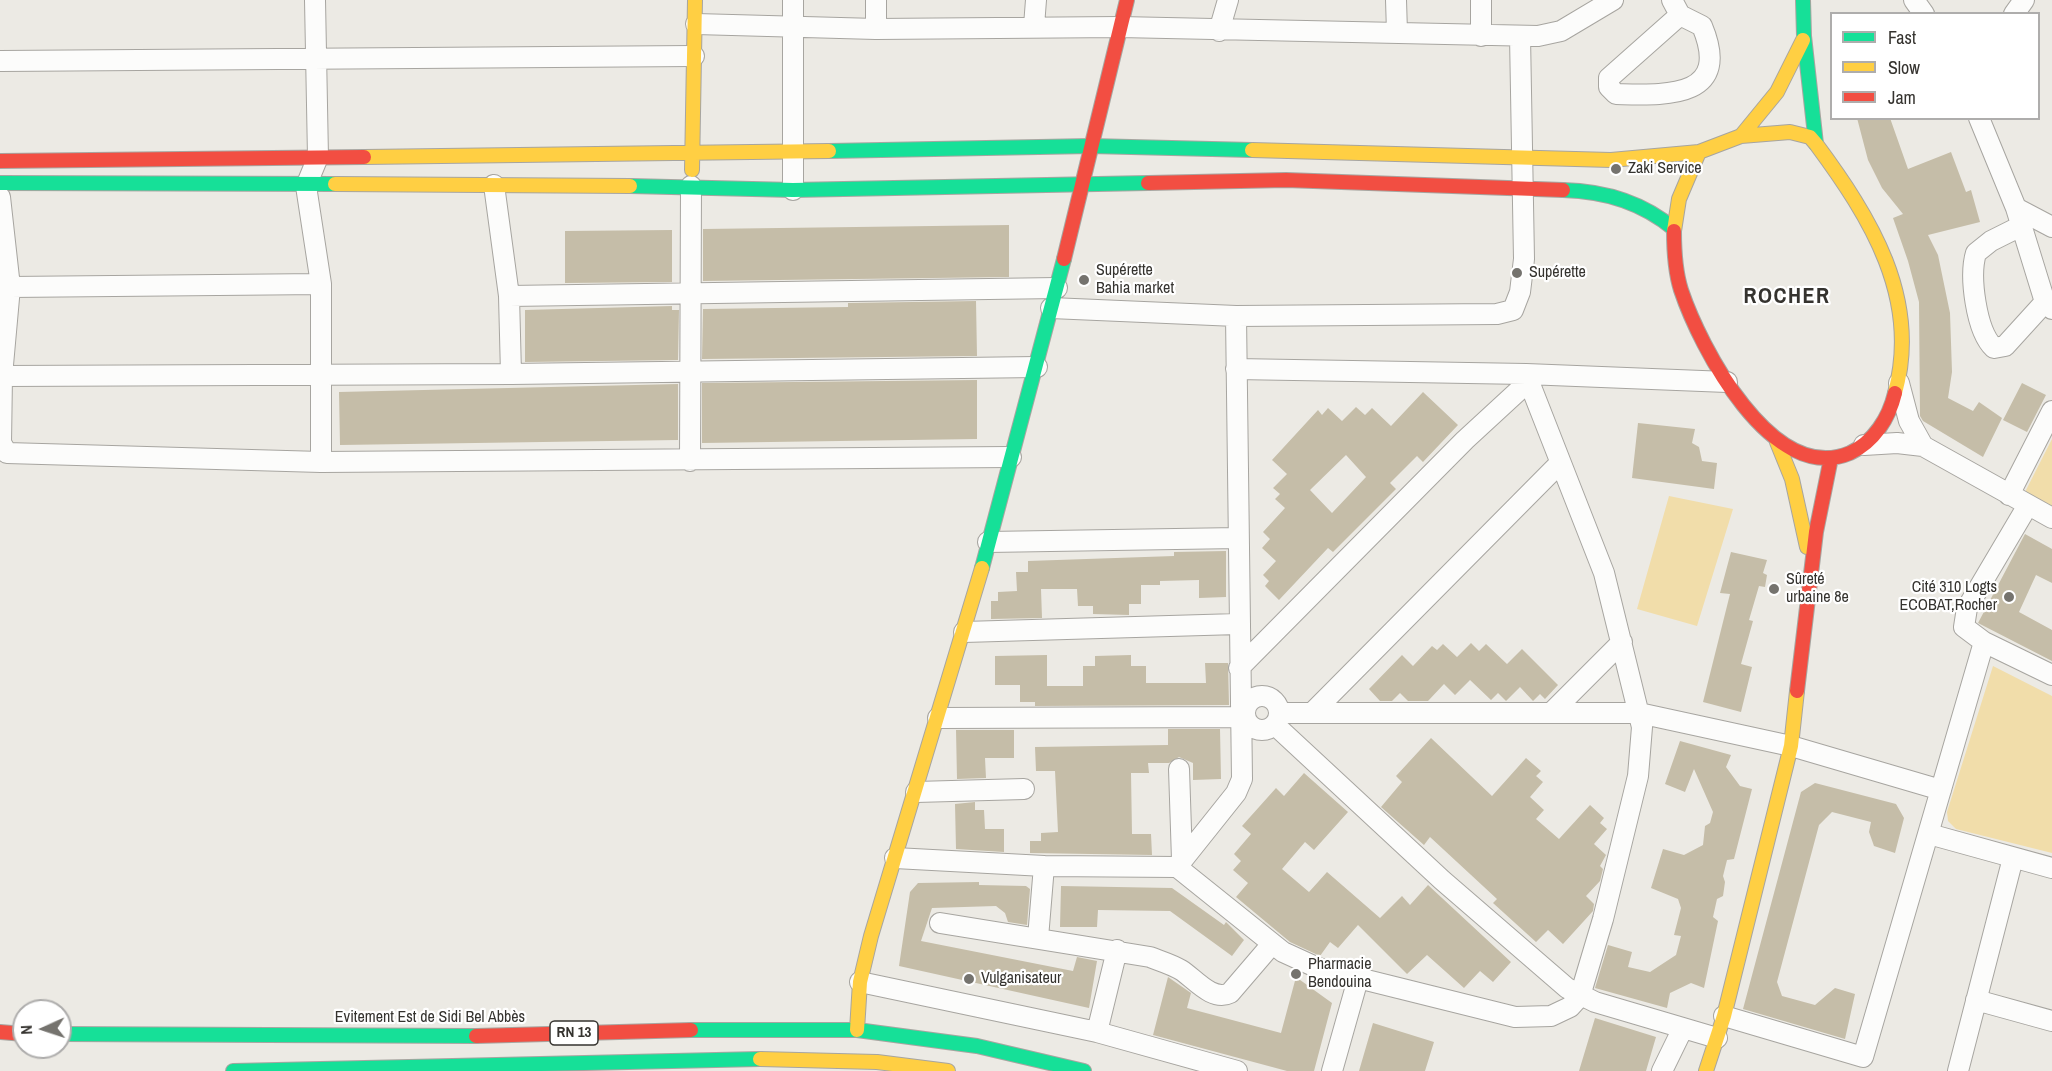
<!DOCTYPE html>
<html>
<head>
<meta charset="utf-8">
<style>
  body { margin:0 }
  #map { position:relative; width:2052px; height:1071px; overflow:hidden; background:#eceae4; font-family:"Archivo Narrow",sans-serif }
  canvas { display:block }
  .legend { position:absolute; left:1830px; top:12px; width:210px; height:108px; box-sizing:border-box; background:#fff; border:2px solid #aeadac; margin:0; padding:8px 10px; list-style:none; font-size:18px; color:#35332f }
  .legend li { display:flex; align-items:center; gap:12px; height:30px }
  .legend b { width:30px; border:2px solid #aeadac }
  .north { position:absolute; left:12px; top:999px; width:60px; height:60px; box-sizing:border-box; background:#fff; border:2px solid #aeadac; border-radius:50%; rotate:267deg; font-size:16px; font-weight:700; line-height:24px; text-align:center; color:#35332f }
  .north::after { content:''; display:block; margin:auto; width:21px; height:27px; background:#75736e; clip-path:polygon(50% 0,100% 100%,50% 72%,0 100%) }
</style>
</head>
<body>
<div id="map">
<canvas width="2052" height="1071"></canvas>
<ul class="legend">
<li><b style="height:8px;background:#16e098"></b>Fast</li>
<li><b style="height:8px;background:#ffcf43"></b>Slow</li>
<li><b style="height:8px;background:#f24e42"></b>Jam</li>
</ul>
<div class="north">N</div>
</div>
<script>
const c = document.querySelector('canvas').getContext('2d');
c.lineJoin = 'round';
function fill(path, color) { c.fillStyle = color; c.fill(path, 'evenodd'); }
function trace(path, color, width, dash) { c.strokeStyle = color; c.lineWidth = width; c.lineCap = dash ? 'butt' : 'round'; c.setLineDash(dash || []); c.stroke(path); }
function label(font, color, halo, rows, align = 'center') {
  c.font = font + ' "Archivo Narrow",sans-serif'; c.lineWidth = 4.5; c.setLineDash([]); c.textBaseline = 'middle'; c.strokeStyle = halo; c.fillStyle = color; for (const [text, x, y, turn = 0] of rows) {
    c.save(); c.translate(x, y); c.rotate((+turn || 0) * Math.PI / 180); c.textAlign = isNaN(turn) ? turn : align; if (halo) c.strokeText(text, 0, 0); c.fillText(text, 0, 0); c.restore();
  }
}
fill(new Path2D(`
  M2052,439V506L2025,492Z
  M1669,496L1733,509L1697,626L1637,609Z
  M1993,666L2052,696V853L1956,829L1948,821L1947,812Z`), '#f1ddaa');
fill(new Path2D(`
  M1857,118H1890L1908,169L1951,152L1966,192L1971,190L1980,222L1928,235L1938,255L1950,313L1952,372L1948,398L1973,411L1979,402L2002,418L1983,457L1923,421L1920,416L1919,302L1908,261L1893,218L1903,214L1882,188L1868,160Z
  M1009,225V277L703,281V229Z
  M672,230V282L565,283V231Z
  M976,301L977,356L702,359L703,309L848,307V303Z
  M672,306V310H679L678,360L525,362V310Z
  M977,380V439L702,443V383Z
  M2022,383L2046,395L2027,432L2003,420Z
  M678,384V440L340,445L339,392Z
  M1423,392L1458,425L1423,462L1417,456L1390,483L1396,489L1333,552L1328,548L1279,600L1265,586L1269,581L1263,575L1276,561L1262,548L1270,539L1263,532L1285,508L1275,499L1280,494L1273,488L1287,474L1272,460L1318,410L1322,415L1328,408L1342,421L1356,407L1365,415L1372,408L1391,426ZM1346,455L1366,477L1332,513L1310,490Z
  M1638,423L1695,429L1692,443L1699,447L1702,461L1717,463L1714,489L1632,478Z
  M2025,534L2052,549V583L2036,575L2019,612L2052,630V661L1978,623Z
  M1226,551V597L1199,598V580L1160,581V585H1141V604H1129V615L1093,614V606H1078L1077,589H1041L1042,618L991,619V601H998V592L1017,591L1016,572H1028V561L1174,556V552Z
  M1731,552L1767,560L1763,573L1767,575L1765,587L1759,586L1749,620L1753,621L1741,664L1752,667L1741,712L1703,702L1730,594L1720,593Z
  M1471,643L1479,651L1486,644L1507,664L1522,649L1558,685L1545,699L1540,694L1533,701L1520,687L1506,701L1498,693L1491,700L1470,680L1455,695L1444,684L1428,701H1408L1400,693L1392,701H1380L1369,689L1402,655L1413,666L1432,646L1437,650L1443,644L1457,657Z
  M1047,655V686H1083V666H1095V656L1131,655V666H1146V683H1206L1205,663H1228L1229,705L1035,706V702H1020V685H995V656Z
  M1168,729H1220L1221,779L1193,780V763L1179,757L1169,763H1148L1149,773H1131L1132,834H1151L1152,855L1030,853V841H1041V833L1058,832L1055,771H1036L1035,747L1168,745Z
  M956,730H1014V758H985L986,778L957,779Z
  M1431,738L1492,796L1526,758L1541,771L1536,776L1543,782L1530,797L1544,810L1536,819L1559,839L1590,805L1604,818L1600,823L1607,829L1594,844L1606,855L1600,866L1603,869L1600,881L1586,896L1594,904L1593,911L1563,944L1548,930L1536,942L1493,903L1497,899L1430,837L1424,845L1381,807L1402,782L1396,776Z
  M1680,741L1731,755L1726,767L1740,786L1752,789L1734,859L1727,860L1723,876L1725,882L1723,896L1717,899L1713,917L1718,921L1704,988L1691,983L1670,993L1667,1008L1595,988L1608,945L1632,952L1628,967L1650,972L1676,955L1681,936L1674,935L1681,908L1678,899L1651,888L1663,849L1684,855L1703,845L1705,826L1710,823L1713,812L1694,769L1685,792L1665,784Z
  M1304,773L1348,812L1314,850L1305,842L1282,869L1309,892L1327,872L1380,918L1402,896L1410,905L1428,885L1511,962L1493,982L1480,971L1464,988L1427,955L1407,974L1358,925L1338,948L1330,942L1320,956L1290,942L1236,897L1248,883L1233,870L1241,861L1234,854L1251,834L1242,826L1276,788L1284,796Z
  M1815,783L1896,804L1904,818L1895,853L1874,846L1869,832L1871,822L1832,812L1819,825L1777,982L1782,996L1815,1005L1835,988L1855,994L1845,1039L1743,1009L1801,792Z
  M975,802V810H984L985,829H1004V852L956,849L955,804Z
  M979,882V885L1026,886L1030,889L1027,925L1008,922L1005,913L996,906L932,908L921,941L1073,971L1077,957L1097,961L1089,1008L899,966L910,892L918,883Z
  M1061,886L1172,888L1224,925L1226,922L1244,940L1232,956L1170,911L1098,910L1097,927H1060Z
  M1168,977L1191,993L1187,1008L1281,1033L1296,977L1332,1003L1314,1071H1287L1153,1035Z
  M1595,1018L1656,1037L1646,1071H1579Z
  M1373,1023L1434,1042L1425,1071H1359Z`), '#c5bda8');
const street = new Path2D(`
  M315,0L318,157L306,186L321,284V462
  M876,0V29
  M1396,0L1397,32
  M1672,0L1680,15L1702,26C1733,100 1664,95 1616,94L1609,87V78L1680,15
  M1914,0L1924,14
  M2014,14L2024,0
  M696,24L876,29L1120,27L1538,36L1561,31L1613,0
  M1034,26L1036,0
  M1219,31L1228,0
  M1481,36V0
  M0,61L694,56
  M1979,118L2016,208L2045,302L2052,309
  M494,185L509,296L511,374
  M793,190V0
  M0,197L10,287L2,376L1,443L7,453L321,462L1011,457
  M2016,208L2052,227
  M2021,226L1991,241L1976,253C1969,276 1976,331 1994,348L2005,346L2045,302
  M10,287L321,284
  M509,296L1057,288
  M1051,308L1236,316L1497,314L1513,310L1520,292L1524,259L1520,36
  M1236,369L1526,374L1727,382
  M2,376L511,374L1037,367
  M1899,383L1909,421L1923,446
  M1864,445L1897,443L1923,446L2052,518
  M690,461L691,186
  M2009,495L2052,411
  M2028,505L1967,608L1964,627L1984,642L2052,675
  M988,542L1238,538
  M964,632L1238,624
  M1239,668L1465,440L1528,382
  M1245 713a17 17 0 1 1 34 0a17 17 0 1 1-34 0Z
  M1553,711L1622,642
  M1279,713H1639L1791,746L1941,790
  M1312,713L1560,463
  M938,718L1245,717
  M1275,725L1442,880L1567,988L1595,1002L1717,1038
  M1179,769L1182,860
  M916,792L1024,789
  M1929,834L2052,868
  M895,858L1044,866L1177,867L1283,952L1318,968L1515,1017L1551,1016L1570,1007L1580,996L1603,919L1638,776L1642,727L1604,573L1526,374
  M1177,867L1236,793L1242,779L1236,316
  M940,923L1150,957C1160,961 1171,964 1181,970C1194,978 1212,1002 1230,993L1272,944
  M1038,938L1044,866
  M860,982L1097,1032L1237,1071
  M1976,1000L2052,1021
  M1724,1016L1863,1057L1984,642
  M1097,1032L1117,950
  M1332,1071L1358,979
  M1662,1071L1683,1028
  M1958,1071L2013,858`);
const fast = new Path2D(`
  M1803,0L1804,36L1816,144
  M829,151L1091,146L1252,150
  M0,183L335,184
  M630,186L793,190L1148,183
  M1563,190C1604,191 1642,202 1674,229
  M982,568L1064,259
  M691,1030H857L977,1046L1084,1071
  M60,1034L476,1036
  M233,1071L760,1059`);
const slow = new Path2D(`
  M1790,132L1810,137L1816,144C1870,217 1921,298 1895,393
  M1741,136L1777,92L1803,40
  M1252,150L1611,160L1699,152
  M364,157L829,151
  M692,170L695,0
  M335,184L630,186
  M1674,231L1679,199L1699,152L1741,136L1790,132
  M1777,442L1792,479L1807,547
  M857,1030L860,982L871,936L982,568
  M760,1059L877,1062L948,1071
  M1706,1071L1724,1016L1791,746L1797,691`);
const jam = new Path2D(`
  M0,161L364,157
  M1148,183L1286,180L1563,190
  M1674,231C1674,251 1675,271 1681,290C1700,347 1772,486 1850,453C1874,442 1889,418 1895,393
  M1064,259L1127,0
  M1797,691L1816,532L1831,458
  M0,1032L24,1034
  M476,1036L691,1030`);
trace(street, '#a7a5a0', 22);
trace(fast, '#a7a5a0', 16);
trace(slow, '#a7a5a0', 16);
trace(jam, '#a7a5a0', 16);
trace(street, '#fcfcfb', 20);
trace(fast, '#16e098', 14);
trace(slow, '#ffcf43', 14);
trace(jam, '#f24e42', 14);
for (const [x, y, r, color] of [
  [1616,169,6,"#75736e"],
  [1517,273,6,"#75736e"],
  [1084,280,6,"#75736e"],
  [1774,589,6,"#75736e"],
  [2009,597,6,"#75736e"],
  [1296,974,6,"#75736e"],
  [969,979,6,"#75736e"]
]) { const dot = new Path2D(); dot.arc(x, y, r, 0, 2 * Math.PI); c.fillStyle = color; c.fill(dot); trace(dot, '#fff', 2); }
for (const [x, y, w] of [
  [574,1033,48]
]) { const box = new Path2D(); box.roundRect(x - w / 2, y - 12, w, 24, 4.5); c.fillStyle = '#fff'; c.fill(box); trace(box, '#35332f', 1.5); }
label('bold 15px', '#35332f', null, [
  ["RN 13",574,1033]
]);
label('16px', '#35332f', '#fff', [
  ["Zaki Service",1628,169],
  ["Supérette",1096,271],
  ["Bahia market",1096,289],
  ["Supérette",1529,273],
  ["Sûreté",1786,580],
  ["urbaine 8e",1786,598],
  ["Cité 310 Logts",1997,588,"right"],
  ["ECOBAT,Rocher",1997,606,"right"],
  ["Pharmacie",1308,965],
  ["Bendouina",1308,983],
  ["Vulganisateur",981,979]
], 'left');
label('16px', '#35332f', '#fff', [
  ["Evitement Est de Sidi Bel Abbès",430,1018]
]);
c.letterSpacing = '1.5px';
label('bold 22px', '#35332f', '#fff', [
  ["ROCHER",1787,297]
]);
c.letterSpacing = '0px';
</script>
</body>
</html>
